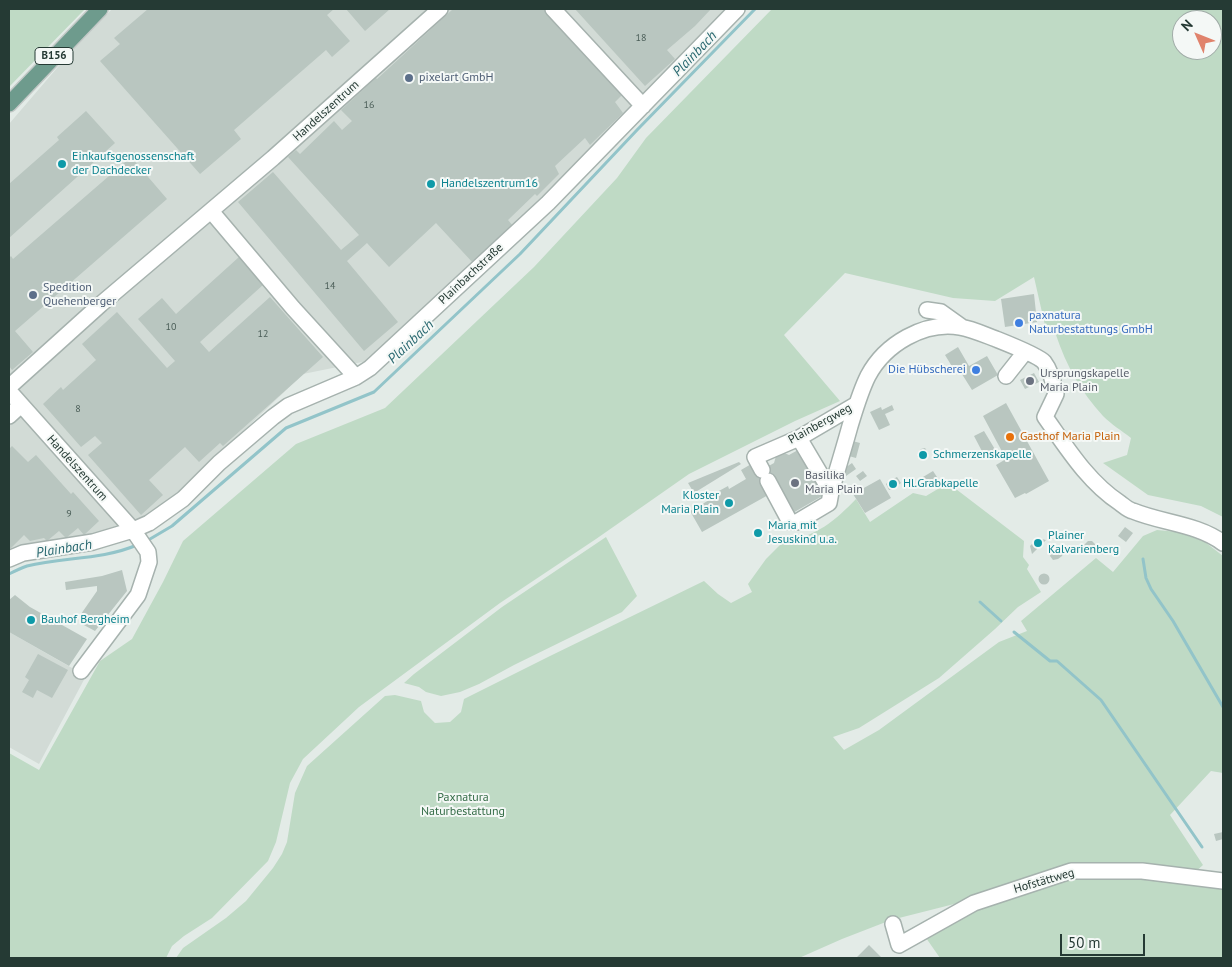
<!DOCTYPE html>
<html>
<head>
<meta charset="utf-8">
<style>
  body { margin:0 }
  #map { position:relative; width:1232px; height:967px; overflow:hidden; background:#e3ebe7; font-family:"PT Sans",sans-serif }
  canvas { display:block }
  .frame { position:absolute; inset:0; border:10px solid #253a34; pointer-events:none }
  .north { position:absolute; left:1172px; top:10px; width:50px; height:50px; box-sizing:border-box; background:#f4f8f6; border:1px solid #a1aca8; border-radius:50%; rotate:314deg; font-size:14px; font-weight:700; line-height:20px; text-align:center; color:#253a34 }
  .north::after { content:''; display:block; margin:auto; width:18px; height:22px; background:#e0836c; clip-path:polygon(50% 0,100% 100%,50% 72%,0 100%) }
  .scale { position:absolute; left:1060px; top:934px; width:85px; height:22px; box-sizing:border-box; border:2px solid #253a34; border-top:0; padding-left:6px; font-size:15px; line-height:18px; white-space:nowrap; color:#253a34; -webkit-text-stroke:4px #f4f8f6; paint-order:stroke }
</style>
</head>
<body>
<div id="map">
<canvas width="1232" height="967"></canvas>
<div class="frame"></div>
<div class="north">N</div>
<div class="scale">50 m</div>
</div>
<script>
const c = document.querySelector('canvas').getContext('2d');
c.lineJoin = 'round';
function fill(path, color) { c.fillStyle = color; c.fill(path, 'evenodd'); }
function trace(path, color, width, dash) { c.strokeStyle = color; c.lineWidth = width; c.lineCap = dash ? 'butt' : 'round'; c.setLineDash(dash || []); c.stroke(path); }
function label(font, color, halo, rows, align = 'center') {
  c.font = font + ' "PT Sans",sans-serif'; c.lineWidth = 4; c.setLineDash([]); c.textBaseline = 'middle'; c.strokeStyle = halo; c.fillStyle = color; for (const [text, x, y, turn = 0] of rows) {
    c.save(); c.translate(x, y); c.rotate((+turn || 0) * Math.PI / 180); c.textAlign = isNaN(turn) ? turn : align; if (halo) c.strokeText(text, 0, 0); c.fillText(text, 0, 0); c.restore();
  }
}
fill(new Path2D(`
  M112,9H726L567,174L474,266L367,361L303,374L149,521L9,557V124L69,54Z
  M9,632L86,676L39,764L9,747Z`), '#d2dbd6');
fill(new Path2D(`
  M9,9H85L9,87Z
  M772,9H1223V517L1201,506L1148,495L1103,463L1127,455L1131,438C1122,431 1111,424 1103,416C1081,392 1066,365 1056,335L1046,330L1034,277L995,301L953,298L845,273L784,335L840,401L795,421L689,474L596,539L500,603L359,707L303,759L290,783L276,842L268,861L212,918L184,936L172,946L166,958H9V753L39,770L100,661L132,639L163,582L183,541L296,444L385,408L534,267L617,178L646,138ZM1182,20H1212V50H1182Z
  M948,483L1024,541L1023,557L1029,565L1027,569L1041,592L1018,607L995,629L939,678L859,728L833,737L844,750L879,730L999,642L1027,631L1021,621L1096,558L1113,572L1143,536L1157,530L1178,532L1205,542L1223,556V773L1211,771L1170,815L1203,865L1193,874L1072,866L974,899L891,920L842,939L799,958H176L183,948L226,918L246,901L273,868L282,854L287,842L295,793L307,766L385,696L395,695L421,701L424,712L435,723L450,722L461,712L464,699L550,656L704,581L718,594L731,603L752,592L748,584L766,559L785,540C814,539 837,519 856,499L870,522L913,493L926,496Z
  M606,537L637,596L622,612L514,665L479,684L460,692L441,696L426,692L419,687L404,683L414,674L502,607Z
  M1073,872L1223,884V958H940L924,935L975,906Z`), '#bfdac5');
trace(new Path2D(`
  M145,542L172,526L286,428L374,392L520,254L637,130L755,9
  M1143,559L1146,578L1151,589L1173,621L1223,707
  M9,574C15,571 21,568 27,566C63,557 102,560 137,545
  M980,602L1001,621
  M1014,632L1050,661H1057L1101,700L1202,847`), '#92c4c9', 3);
fill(new Path2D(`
  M148,9H334L327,15L350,41L332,57L326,50L234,130L241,139L200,174L100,61L120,44L114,38Z
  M346,9H390L365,31Z
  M453,9H549L624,93L615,102L623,113L590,145L585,138L555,166L559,174L537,196L535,194L508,220L513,226L474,264L436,223L389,267L367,243L347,261L398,322L364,351L238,202L273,172L341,250L359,235L288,157L296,150L300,154L334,121L342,130L352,121L341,110L376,78L377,79Z
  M575,9H711L695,26L667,50L675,59L645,86Z
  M86,111L115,143L9,238V184L59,140L57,137Z
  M131,157L167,199L15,331L33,352L12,370L9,366V258L11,256L13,259Z
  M239,257L264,284L200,342L209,352L270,297L323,357L223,446L220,443L199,462L185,447L149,480L163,495L141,515L88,455L102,443L95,436L81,447L43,404L61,387L63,390L96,360L82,344L117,312L167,368L175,361L138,319L162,298L176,314Z
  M1034,294L1037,322L1005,327L1001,299Z
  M958,347L969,366L987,356L998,375L972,390L960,371L956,373L945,355Z
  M1034,373L1039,382L1025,389L1020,380Z
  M1006,403L1049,481L1026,494L1025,493L1015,498L996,465L1006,459L983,416Z
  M892,405L894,410L885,414L890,425L879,430L870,412L881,407L882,410Z
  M984,431L996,451L985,457L974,436Z
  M849,440L860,443L856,458L845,455Z
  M12,446L28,462L36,455L71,494L73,492L99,521L84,535L78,528L66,538L59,531L47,541L44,538L30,541L24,535L9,550V449Z
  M925,448L929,454L924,460H920L917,456L918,452L921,449Z
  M798,450L824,495L791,514L770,494L702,532L690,511L718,495L717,492L728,486L729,489L746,479L741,470L753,463L758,472L774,463L776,456L782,452L789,455Z
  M739,462L741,464L694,493L688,483Z
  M852,463L856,469L846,476L842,470Z
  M863,471L867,476L860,481L856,476Z
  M933,471L939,480L924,489L918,480Z
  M897,477L901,483L893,489L889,490L886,484L889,481Z
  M880,479L891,498L865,513L853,494Z
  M1125,527L1133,533L1126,542L1118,536Z
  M1038,538L1046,540L1032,554L1030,546Z
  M1088,541H1092L1095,544L1096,548L1091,552L1085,550L1084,545Z
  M1056,548H1061L1064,552L1062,556L1058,559L1053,560L1050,556L1051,552Z
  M122,570L127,591L95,631L82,624L81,614L97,591V586L66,590L65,582L102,576Z
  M1038.5 579a5.5 5.5 0 1 1 11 0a5.5 5.5 0 1 1-11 0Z
  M15,595L30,607L87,639L69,666L9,632V600Z
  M38,654L68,670L52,698L37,690L33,698L22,692L29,680L25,677Z
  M1223,832V839L1216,841L1214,834Z
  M869,945L882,958H856Z`), '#b9c6c0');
const minor = new Path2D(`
  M553,9L643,106
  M211,211L293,308L356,377
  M927,310L941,312L962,327
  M1006,376L1025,352
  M9,387L101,304L273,158L440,9
  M9,391L133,530L148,552L149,562L138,595L81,671
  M9,416L21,405
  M799,438L831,492
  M762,470L755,457L799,438L857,404
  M768,481L790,522H797L829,503L831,492C837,470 844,448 850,426C855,410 860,392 868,376C885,344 924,321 960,327C972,329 985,335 996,339C1006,343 1039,356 1044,362C1051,371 1054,384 1056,394L1045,417C1067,448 1088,482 1120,503C1124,506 1128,510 1133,511C1162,523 1198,524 1223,543
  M9,559L23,553L93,542L133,530L149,523L183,499L219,463L273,417L288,406L356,377L370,368L548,203L737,9
  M893,924L899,945L974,903L1071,871H1142L1223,881`);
const major = new Path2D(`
  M9,104L100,9`);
trace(minor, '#a6b2ae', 18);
trace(major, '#c2c8c6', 18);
trace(minor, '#fff', 15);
trace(major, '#6e9b8d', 15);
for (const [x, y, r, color] of [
  [409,78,5,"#5c6f8a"],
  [62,164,5,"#0f9aa8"],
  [431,184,5,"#0f9aa8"],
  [33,295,5,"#5c6f8a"],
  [1019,323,5,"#3f7fe0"],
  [976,370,5,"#3f7fe0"],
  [1030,381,5,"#6b7280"],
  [1010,437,5,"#e8710a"],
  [923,455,5,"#0f9aa8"],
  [795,483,5,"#6b7280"],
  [893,484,5,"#0f9aa8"],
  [729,503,5,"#0f9aa8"],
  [758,533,5,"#0f9aa8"],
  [1038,543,5,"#0f9aa8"],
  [31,620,5,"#0f9aa8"]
]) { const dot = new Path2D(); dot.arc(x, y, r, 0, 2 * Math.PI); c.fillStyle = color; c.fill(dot); trace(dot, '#f4f8f6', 2); }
label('10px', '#4a5d57', null, [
  ["18",641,38],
  ["16",369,105],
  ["14",330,286],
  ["10",171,327],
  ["12",263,334],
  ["8",78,409],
  ["9",69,514]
]);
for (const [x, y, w] of [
  [54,56,38]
]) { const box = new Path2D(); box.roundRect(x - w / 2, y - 8.5, w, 17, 4); c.fillStyle = '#f4f8f6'; c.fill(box); trace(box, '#253a34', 1); }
label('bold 11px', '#253a34', null, [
  ["B156",54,56]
]);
label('12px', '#4e5e75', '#f4f8f6', [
  ["pixelart GmbH",419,78],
  ["Spedition",43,288],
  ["Quehenberger",43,302]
], 'left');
label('12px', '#253a34', '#f4f8f6', [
  ["Handelszentrum",326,111,-42],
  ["Plainbachstraße",471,274,-43],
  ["Plainbergweg",820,424,-29],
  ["Handelszentrum",77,468,48],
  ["Hofstättweg",1044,881,-16]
]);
label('12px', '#0d838f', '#f4f8f6', [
  ["Einkaufsgenossenschaft",72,157],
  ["der Dachdecker",72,171],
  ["Handelszentrum16",441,184],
  ["Schmerzenskapelle",933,455],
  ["Hl.Grabkapelle",903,484],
  ["Kloster",719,496,"right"],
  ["Maria Plain",719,510,"right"],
  ["Maria mit",768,526],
  ["Jesuskind u.a.",768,540],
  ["Plainer",1048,536],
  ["Kalvarienberg",1048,550],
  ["Bauhof Bergheim",41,620]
], 'left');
label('12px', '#366cbe', '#f4f8f6', [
  ["paxnatura",1029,316],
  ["Naturbestattungs GmbH",1029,330],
  ["Die Hübscherei",966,370,"right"]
], 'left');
label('12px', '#5b616d', '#f4f8f6', [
  ["Ursprungskapelle",1040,374],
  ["Maria Plain",1040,388],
  ["Basilika",805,476],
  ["Maria Plain",805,490]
], 'left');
label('12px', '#c56008', '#f4f8f6', [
  ["Gasthof Maria Plain",1020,437]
], 'left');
label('12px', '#346c47', '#f4f8f6', [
  ["Paxnatura",463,798],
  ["Naturbestattung",463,812]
]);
label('italic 14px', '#27676f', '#f4f8f6', [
  ["Plainbach",695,54,-46],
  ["Plainbach",411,342,-43],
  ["Plainbach",64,549,-9]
]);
</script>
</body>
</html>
